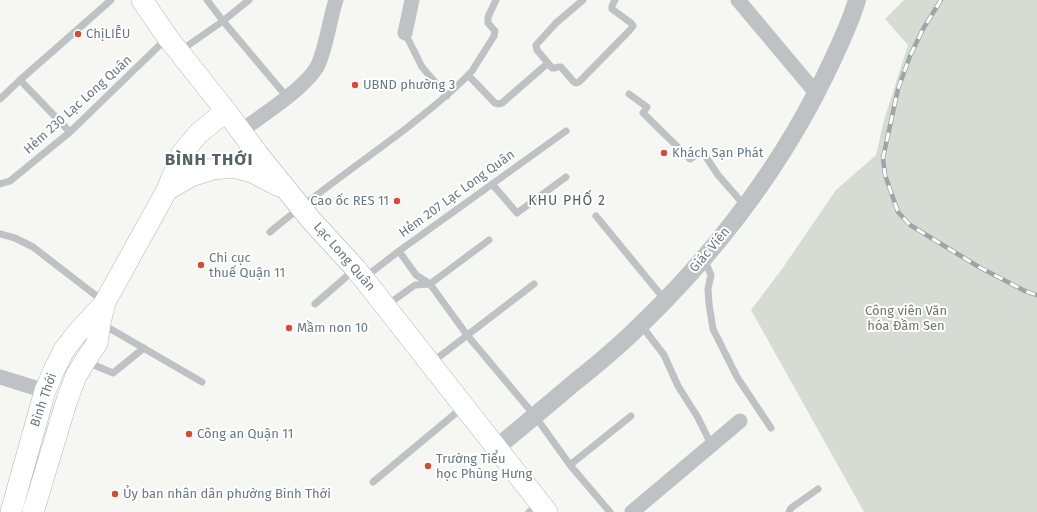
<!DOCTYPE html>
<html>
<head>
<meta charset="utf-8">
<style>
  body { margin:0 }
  canvas { display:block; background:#f6f6f3 }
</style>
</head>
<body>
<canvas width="1037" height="512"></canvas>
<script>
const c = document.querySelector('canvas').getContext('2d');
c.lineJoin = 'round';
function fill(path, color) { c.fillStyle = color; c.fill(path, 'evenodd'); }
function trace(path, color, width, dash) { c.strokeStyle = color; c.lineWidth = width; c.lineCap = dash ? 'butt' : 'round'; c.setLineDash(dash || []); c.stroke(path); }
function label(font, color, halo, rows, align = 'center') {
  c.font = font + ' "Fira Sans",sans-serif'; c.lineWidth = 4; c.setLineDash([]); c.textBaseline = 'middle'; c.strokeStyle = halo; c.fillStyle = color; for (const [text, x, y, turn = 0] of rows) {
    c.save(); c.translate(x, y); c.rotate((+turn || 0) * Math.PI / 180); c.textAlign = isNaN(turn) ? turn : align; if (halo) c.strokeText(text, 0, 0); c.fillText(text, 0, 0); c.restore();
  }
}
fill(new Path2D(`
  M904,0H1037V512H864L751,310L782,269L836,190L876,155L884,120L908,45L885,19Z`), '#d6dbd3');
const secondary = new Path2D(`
  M142,0L168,38L226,111L257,153L311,220L356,269L547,512
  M167,190L191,176L213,169L233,167L252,172L279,186
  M11,512L45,391L54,370L64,350L78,332L105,303
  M33,512L67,400L76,376L85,361L97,343L100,323L105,302L167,190L182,153L199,133L226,111`);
trace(secondary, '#b0b6b9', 22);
trace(new Path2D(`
  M207,0L223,21L287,97
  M583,0L556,23L536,45L537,50L552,68H555L558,67H561L573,81L576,83L579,82L582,79L630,30L633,26L631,23L612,9V6L615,0
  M405,33L422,67L447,96
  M180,51L223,21L249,0
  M468,75L495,103L498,104L502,103L548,63
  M20,80L70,132
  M629,94L647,107L643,113L690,159L702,151L718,175L745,206
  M0,99L20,80L111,0
  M0,184L10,181L70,132L166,39
  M492,184L517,213L566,177
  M596,216L665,300
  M270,232C314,195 362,162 408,127C430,109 453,92 472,71L494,36L495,31L488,23V17L496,0
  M0,234L15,238L33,247L103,301
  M399,251L416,275L430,284L467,335L535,416L570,465L610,512
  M704,259L711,275L708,289L709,304L713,329L737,377L771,428
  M364,278L399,251L566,131
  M315,304L354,270
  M387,305L415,285L430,284L489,240
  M102,324L202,382
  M641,325L664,355L678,386L697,416L711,444
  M87,362L113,373L144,348
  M431,363L534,284
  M570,465L631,416
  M373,482L462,408
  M529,512L539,505
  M789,512L791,508L818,489`), '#bec2c5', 7);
trace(new Path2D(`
  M738,0L816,93
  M405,33L412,0
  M241,131C261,116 307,87 318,65C327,45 329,21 336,0
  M0,377L45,391
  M632,512L740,421`), '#bec2c5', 15);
trace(new Path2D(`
  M496,448C523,426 549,404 575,382C594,367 613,351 630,335C714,256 785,163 833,59C842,40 851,20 857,0`), '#bec2c5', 18);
trace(secondary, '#fff', 21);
const rail = new Path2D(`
  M941,0L923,29L910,56L898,89L883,158L885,175L898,212L910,225L979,267L1025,291L1037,295`);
trace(rail, '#9ea5a9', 4.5);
trace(rail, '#fff', 3, [9]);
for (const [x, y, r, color] of [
  [78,34,4,"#d04d39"],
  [355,85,4,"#d04d39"],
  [664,153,4,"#d04d39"],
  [397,201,4,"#d04d39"],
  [201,265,4,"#d04d39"],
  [289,328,4,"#d04d39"],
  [189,434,4,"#d04d39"],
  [428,466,4,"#d04d39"],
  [115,494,4,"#d04d39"]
]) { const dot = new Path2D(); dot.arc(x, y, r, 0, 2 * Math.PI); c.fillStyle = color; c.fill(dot); trace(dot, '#fff', 1.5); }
label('13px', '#687981', '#fff', [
  ["ChịLIỄU",86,34],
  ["UBND phường 3",363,85],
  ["Khách Sạn Phát",672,153],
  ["Cao ốc RES 11",389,201,"right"],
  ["Chi cục",209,258],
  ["thuế Quận 11",209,273],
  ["Mầm non 10",297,328],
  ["Công an Quận 11",197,434],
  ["Trường Tiểu",436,459],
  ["học Phùng Hưng",436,474],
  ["Ủy ban nhân dân phường Bình Thới",123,494]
], 'left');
label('13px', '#687981', '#fff', [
  ["Hẻm 230 Lạc Long Quân",78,105,-42],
  ["Hẻm 207 Lạc Long Quân",457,194,-36],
  ["Giác Viên",710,250,-50],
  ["Lạc Long Quân",344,257,49],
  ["Bình Thới",44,400,-71]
]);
label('13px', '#6c7967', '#fff', [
  ["Công viên Văn",906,311],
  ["hóa Đầm Sen",906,326]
]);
c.letterSpacing = '1px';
label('14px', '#556167', '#fff', [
  ["KHU PHỐ 2",567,201]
]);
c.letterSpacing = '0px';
c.letterSpacing = '1px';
label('bold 17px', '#556167', '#fff', [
  ["BÌNH THỚI",209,160]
]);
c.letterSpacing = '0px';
</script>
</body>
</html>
